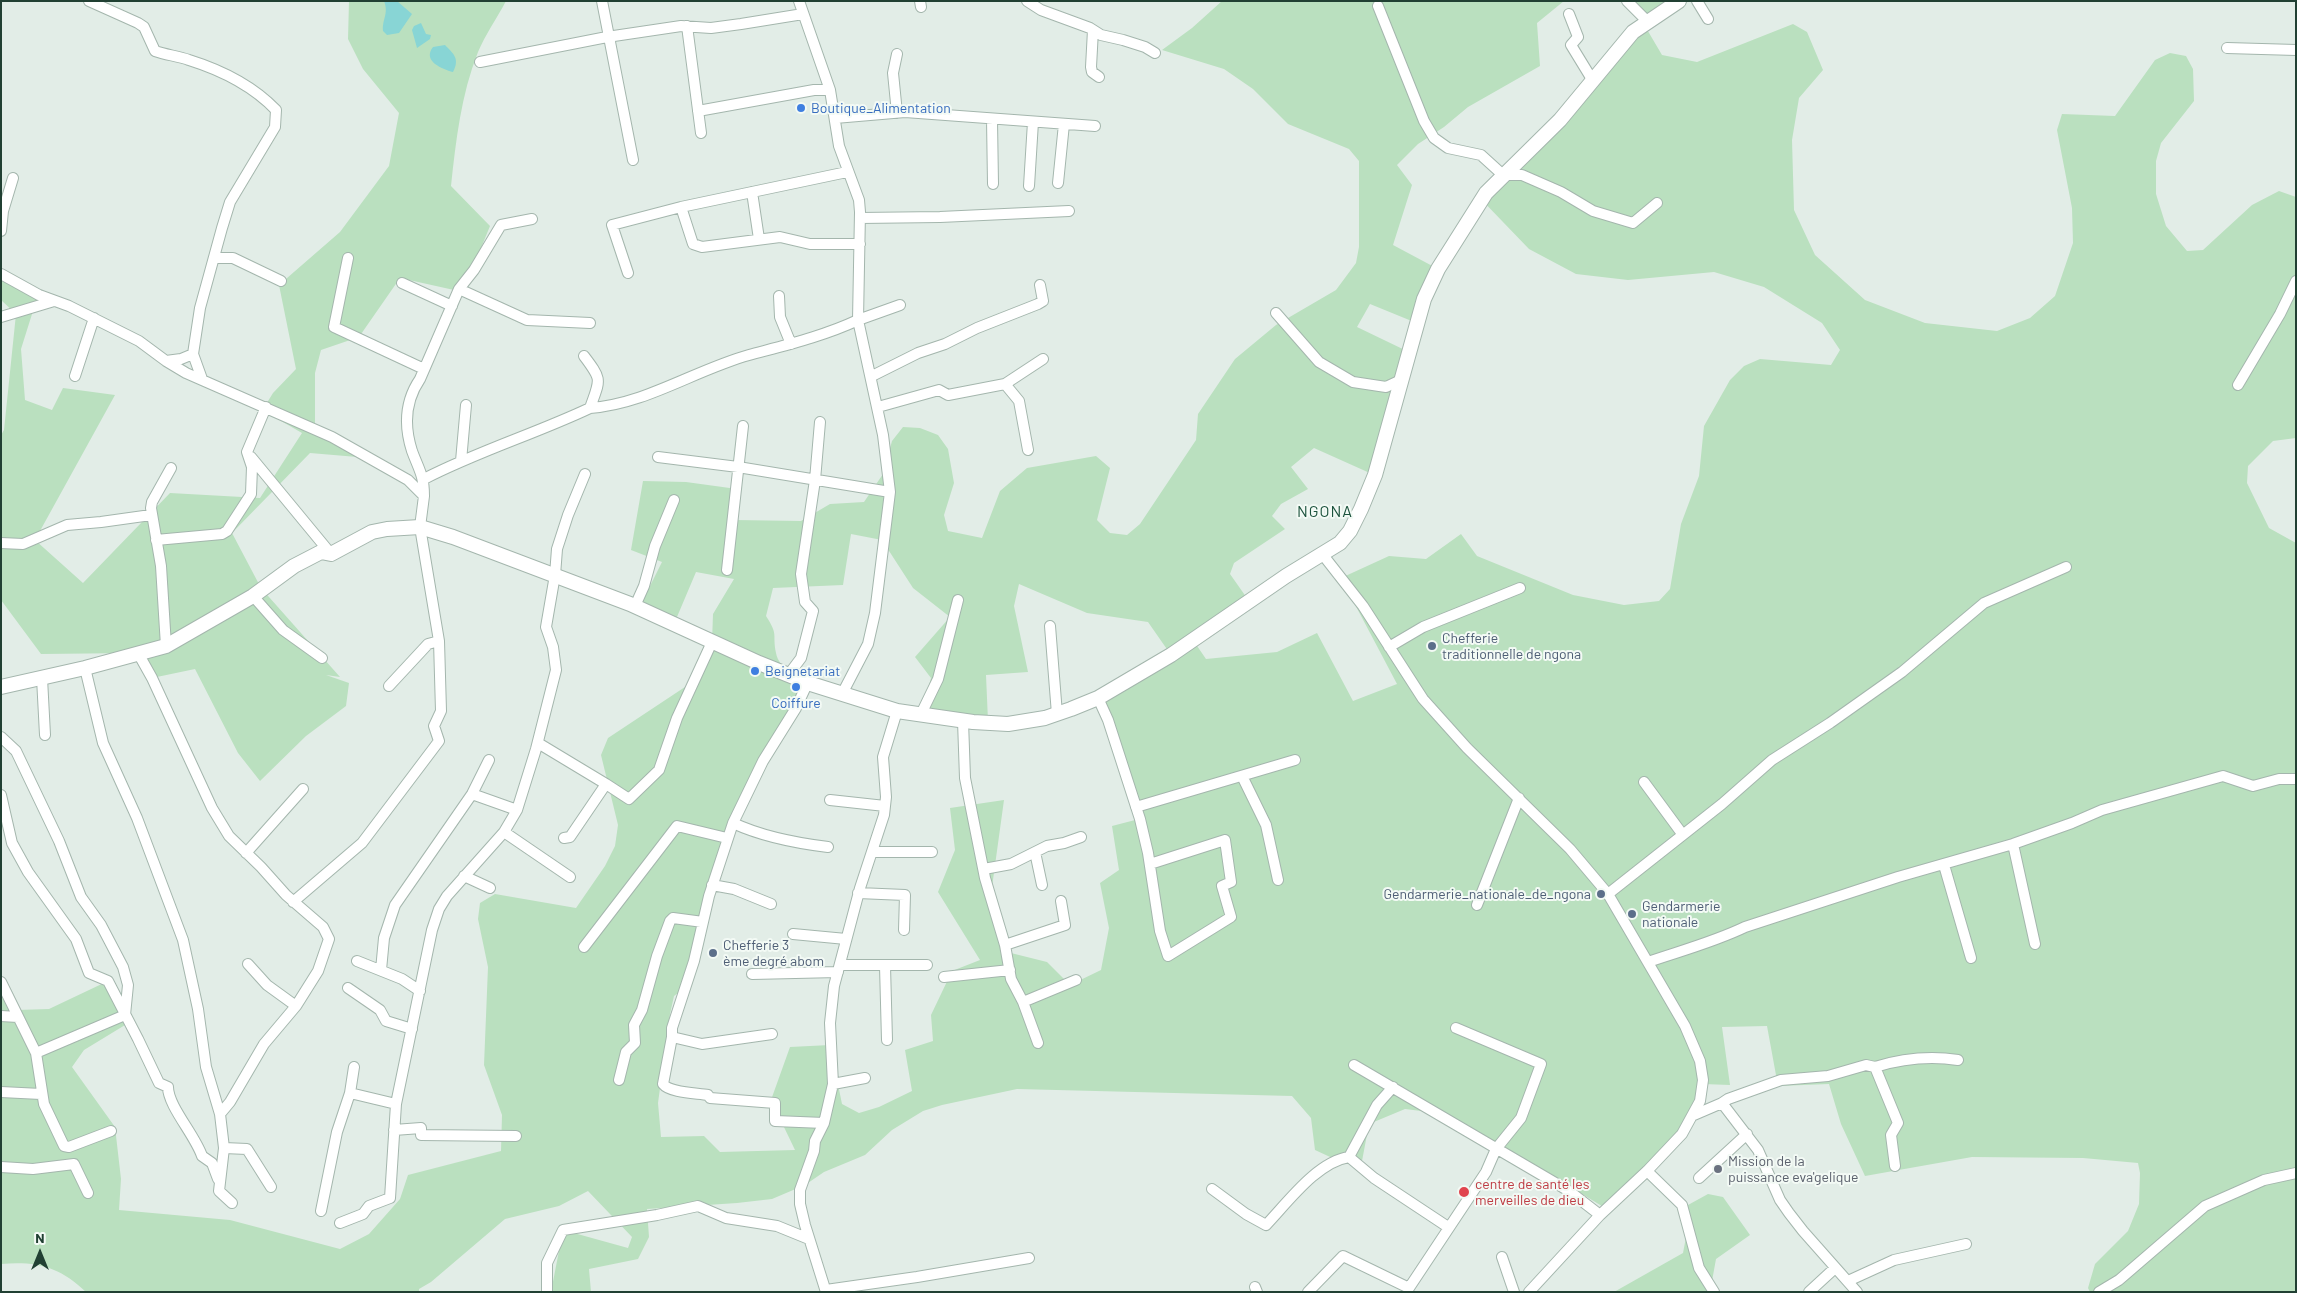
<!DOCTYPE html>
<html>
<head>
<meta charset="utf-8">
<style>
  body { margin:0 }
  #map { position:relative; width:2297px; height:1293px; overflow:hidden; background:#e2ede7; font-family:Barlow,sans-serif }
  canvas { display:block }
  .frame { position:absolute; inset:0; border:2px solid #214033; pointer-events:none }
  .north { position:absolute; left:15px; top:1228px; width:50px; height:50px; -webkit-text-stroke:4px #f3faf5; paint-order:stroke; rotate:0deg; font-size:14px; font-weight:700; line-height:20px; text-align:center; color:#214033 }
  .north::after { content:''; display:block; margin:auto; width:18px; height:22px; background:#214033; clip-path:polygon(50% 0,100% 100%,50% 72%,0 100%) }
</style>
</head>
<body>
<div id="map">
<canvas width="2297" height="1293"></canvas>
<div class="frame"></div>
<div class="north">N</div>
</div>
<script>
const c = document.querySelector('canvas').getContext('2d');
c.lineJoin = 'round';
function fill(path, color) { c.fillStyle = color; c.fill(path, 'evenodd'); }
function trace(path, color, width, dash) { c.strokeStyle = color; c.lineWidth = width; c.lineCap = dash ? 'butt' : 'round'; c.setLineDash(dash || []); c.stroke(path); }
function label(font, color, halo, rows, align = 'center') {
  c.font = font + ' Barlow,sans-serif'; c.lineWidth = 4; c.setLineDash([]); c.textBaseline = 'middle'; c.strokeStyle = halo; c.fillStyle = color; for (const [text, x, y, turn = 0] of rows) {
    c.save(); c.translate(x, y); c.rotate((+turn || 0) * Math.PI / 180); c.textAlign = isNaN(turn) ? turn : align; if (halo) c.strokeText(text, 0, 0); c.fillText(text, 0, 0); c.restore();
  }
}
fill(new Path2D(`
  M349,1H506C497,18 485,35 478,52C461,95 456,140 451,186L490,226L463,292L400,278L359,337L321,350L315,373V429L369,458L310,453L232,533L261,588L340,677L326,675L349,683L346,706L306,736L260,781L238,753L195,669L152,678L135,653L41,654L1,600V435L4,430L16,314L1,300V278L38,295L21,349L25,400L52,410L63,388L115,395L35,540L83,583L170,493L260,498L302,433L215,383L265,406L273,393L296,369L279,285L340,232L389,166L399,113L363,69L348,39Z
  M1222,1H1564L1537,23L1540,66L1468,107L1444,127L1418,144L1397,165L1412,185L1393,245L1438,269L1419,324L1370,304L1357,327L1411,353L1372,474L1314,448L1291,467L1308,489L1281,504L1272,516L1285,529L1234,563L1230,574L1249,601L1193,640L1206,659L1277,652L1317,633L1353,701L1397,684L1341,578L1389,556L1426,559L1461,534L1477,556L1573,595L1624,605L1659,601L1670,589L1681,524L1699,476L1704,426L1730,380L1744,366L1760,359L1831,365L1840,350L1822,323L1764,287L1714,272L1628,280L1576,274L1529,249L1477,195L1553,124L1642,21L1623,1H1674L1642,21L1662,55L1697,62L1793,24L1807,32L1823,70L1799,98L1792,140L1794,210L1815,255L1865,300L1925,323L1997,331L2030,318L2055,296L2073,243L2072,208L2057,130L2062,114L2115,116L2155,60L2170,53L2186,56L2193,69L2194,101L2161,143L2156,161V194L2166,226L2187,251L2203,250L2252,205L2279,191L2296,197V438L2273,441L2248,466L2247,483L2269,528L2296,543V1292H2090L2088,1288L2095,1264L2128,1231L2139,1204L2140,1173L2138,1163L2083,1158L1972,1157L1865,1176L1841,1124L1829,1084L1778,1086L1767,1026L1722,1027L1730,1085L1703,1084L1692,1124L1605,1208L1535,1165L1446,1114L1405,1109L1369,1124L1362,1161L1341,1162L1315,1150L1311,1118L1292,1096L1017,1089L942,1105L923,1111L892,1130L865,1155L824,1172L805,1185L772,1199L737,1203L647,1209L649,1237L638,1259L589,1269L591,1292H551L563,1230L628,1248L632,1237L588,1191L559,1206L505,1219L431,1282L419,1289V1292H86C60,1267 37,1261 1,1264V977L17,1010L49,1009L108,981L130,1022L84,1050L72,1067L115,1127L121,1179L119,1210L230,1220L340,1249L369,1234L400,1199L408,1175L501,1151L502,1115L484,1065L488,967L478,919L480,903L495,894L576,908L605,866L615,846L618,825L601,755L608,738L688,685L712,642L713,614L734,579L696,572L674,624L639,608L662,562L631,550L643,481L686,482L737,489L734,520L801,521L830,504L864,502L883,474L892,441L903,427L920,428L938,435L948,449L954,483L944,515L948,531L982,538L1000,491L1027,468L1096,456L1110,468L1097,520L1110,533L1127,535L1140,524L1196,440L1198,414L1235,359L1276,325L1336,290L1356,263L1359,247V161L1349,149L1288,124L1253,89L1224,69L1162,50L1192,28ZM851,534L882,540L913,588L950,617L915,657L931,678L921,714L988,721L986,675L1028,672L1014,606L1019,584L1087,613L1148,622L1171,655L1098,698L1139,819L1112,826L1119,870L1100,883L1109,928L1101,970L1070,985L1047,962L1011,953L992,887L1004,800L950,808L955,850L938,892L980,960L952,971L931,1015L933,1041L905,1050L912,1091L879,1107L859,1113L842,1104L830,1045L790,1047L771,1100L795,1150L720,1152L704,1136L661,1137L658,1103L670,1014L674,996L686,987L730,824L811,684C798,678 779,669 776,653C772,633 779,636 766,616L773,588L843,585Z
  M1708,1194L1723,1197L1750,1235L1716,1259L1710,1292H1614L1683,1253L1687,1232L1688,1205Z`), '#bae0bf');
fill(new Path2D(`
  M384,1H397L412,14L399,33L387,35L383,31C382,19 389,14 384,1Z
  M421,23L426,34L431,35L430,39L417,48L412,30L414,26Z
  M445,45C454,54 460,59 453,72C442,69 422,61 433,47Z`), '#88d5d5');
const minor = new Path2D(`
  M89,1L138,23L144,27L155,51C166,55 178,56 189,60C221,70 252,85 276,110L275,127L230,202L222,228L200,308L193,354L202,379
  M602,1L633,160
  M920,1L921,7
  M1027,1L1041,10L1090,28L1101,35L1123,40L1145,47L1155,53
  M1627,1L1647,21
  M1697,1L1708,19
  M1378,6L1424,121L1434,138L1448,148L1481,155L1503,175H1522L1561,192L1593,211L1633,223L1657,203
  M1569,14L1578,37L1571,45L1593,81
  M687,26L701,133
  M1093,30L1091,67L1092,72L1099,77
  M2227,48L2296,50
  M480,62L607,37L681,26L711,28L741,24L803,14
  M698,111L814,90H830
  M897,113L893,73L897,54
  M835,118L905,112L1095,126
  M992,120L993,184
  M1058,183L1064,124
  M1029,186L1033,122
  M752,192L759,239
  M681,207L693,244L702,247L780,237L810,244H860
  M860,218L940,217L1069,211
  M1,231L3,211L13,178
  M214,258H233L281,281
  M348,258L334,327L424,369
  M628,273L612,225L681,207L847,172
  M1,274L39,295L69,306L139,341L166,361L186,373L332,437L408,480L424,496L420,527L439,641L441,711L434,726L439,741L362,843L293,902
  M402,283L452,306
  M459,289L527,320L590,323
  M779,296L780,317L791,344
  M1276,313L1319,362L1353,382L1386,387L1401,380
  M1,317L54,301
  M166,361L181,359L193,354
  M75,376L94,318
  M872,376L918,353L945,344L977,328L1038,304L1043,301L1040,285
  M1005,384L1019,401L1028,450
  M2238,385L2280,314L2296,281
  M878,407L939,390L948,395L1005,384L1043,359
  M590,408C646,404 695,370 749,355C786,345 824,336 858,320L860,212L859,200L839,146L830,90L799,1
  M251,457L331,554
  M658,457L738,467L890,492
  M461,461L466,405
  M424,479C478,451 535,434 590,408C600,379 603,381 584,356
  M424,496C424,475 419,470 412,451C404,426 405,401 420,379L459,289L474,270L501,225L532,219
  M156,540L222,534L227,531L251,494L252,467L247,452L266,407
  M1,543L23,544L67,525L101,522L151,515
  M1323,555L1363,606L1423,699L1467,748L1570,849L1608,894L1685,1026L1700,1061L1703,1080L1700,1101L1682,1134L1647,1171L1600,1215L1529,1292
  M727,570L743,426
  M253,596L283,630L322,658
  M635,606L644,586L655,546L674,500
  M1050,626L1057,714
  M166,646L161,566L151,508L152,502L171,468
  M1389,647L1423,627L1520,588
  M138,653L152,678L212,808L229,836L261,867L286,895L323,927L329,939L318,971L296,1006L264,1044L230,1102L220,1114
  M85,668L103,743L137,818L183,940L198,1009L206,1067L220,1114L224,1148L219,1191L232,1203
  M789,674L801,658L813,611L805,602L801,574L815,480L820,422
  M42,678L45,735
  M808,682L796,708L763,761L733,823L709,896L694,961L672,1028V1037L663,1084C670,1093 697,1093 708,1095L710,1098L775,1103V1121L824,1123
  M389,686L428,644L439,641
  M842,694L868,644L875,613L890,492L883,435L858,320L900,305
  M1098,698L1108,720L1140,819L1148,853L1160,931L1168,956L1231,917L1222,886L1231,882L1225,840L1150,864
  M921,714L938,679L958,600
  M963,721L965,778L985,878L1005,945L1011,979L1023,1002L1038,1043
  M1,737L16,751L59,841L81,897L101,925L123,967L128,985L125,1015L36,1053
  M538,743L606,784
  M1242,776L1266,825L1278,880
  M1644,782L1683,835
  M472,794L517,810
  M1,795L12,843L28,872L76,939L89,973L108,981L138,1039L159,1083L168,1087C168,1106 195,1135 202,1156L212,1163L218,1179
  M830,800L885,806
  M1136,807L1295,760
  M733,823C763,837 795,843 828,847
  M504,832L570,877
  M564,838L570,837L606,784L629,799L659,770L677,718L712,642
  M2013,844L2035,944
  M872,852H932
  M1035,852L1042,885
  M246,853L303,789
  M1944,865L1971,958
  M984,869L1011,864L1047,846L1064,843L1081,837
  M464,876L490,888
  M712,885L734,889L771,904
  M858,893L905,895L904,930
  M1608,894L1722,804L1772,760L1830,723L1902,672L1984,603L2066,567
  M1477,905L1519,798
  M793,934L846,939
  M1005,945L1065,925L1061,901
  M584,947L677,826L727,838
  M357,961L402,979L420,991
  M1648,962C1680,951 1714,942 1745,927L1898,877L2013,844L2072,823L2102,810L2223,776L2253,786L2279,779H2296
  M248,964L267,985L296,1006
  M840,965H927
  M885,966L887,1040
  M381,970L384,938L395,905L472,794L489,760
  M752,974L838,972
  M944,977L1010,970
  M1,982L36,1053L44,1104L64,1146L69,1147L111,1131
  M348,988L380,1010L386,1021L412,1029
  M1023,1002L1076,980
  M1,1016L18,1017
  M672,1037L702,1044L772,1034
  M1354,1065L1569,1191L1600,1215
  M1875,1067C1901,1059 1931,1056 1958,1060
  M619,1080L626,1052L635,1043L634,1025L642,1010L657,956L670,921L673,918L703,922
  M833,1084L865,1078
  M1,1092L41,1094
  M350,1093L396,1104
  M1722,1103L1728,1099L1781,1080L1828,1076L1866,1065L1875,1067L1898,1123L1891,1135L1895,1166
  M1694,1115L1722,1103L1758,1150L1780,1200L1789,1213L1803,1231L1857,1292
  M394,1130L421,1128V1135L516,1136
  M224,1148L247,1149L271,1187
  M1349,1157L1377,1105L1393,1087
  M1,1167L33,1169L74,1164L88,1193
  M1647,1171L1682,1205L1699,1268L1714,1292
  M1699,1178L1747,1134
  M1212,1189L1246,1214L1266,1225C1288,1202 1317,1162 1349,1157L1374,1178L1448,1227
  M321,1211L337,1132L350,1093L354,1067
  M340,1223L363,1214L369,1206L390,1198L396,1104L432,930L439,909L447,896L504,832L517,810L536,749L556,670L553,647L546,627L555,575L557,549L568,515L585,474
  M1502,1257L1514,1292
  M1848,1281L1894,1260L1966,1244
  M1255,1287L1257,1292
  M826,1290L917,1277L1029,1258
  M547,1292V1263L563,1230L657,1215L698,1206L726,1218L777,1226L809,1239
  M826,1292L805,1225L800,1204V1190L814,1151L815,1141L824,1123L833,1084L830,1023L834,986L860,888L884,815L886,797L883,757L897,711
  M1308,1292L1343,1256L1409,1288L1486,1172L1496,1149L1521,1118L1541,1064L1456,1028
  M1809,1292L1835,1268
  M2099,1292L2119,1280L2205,1206L2264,1180L2296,1173`);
const tertiary = new Path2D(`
  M1,687L85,668L166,646L253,596L294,566L321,552L331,554L372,532L387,529L420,527L453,537L630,604L759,663L811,684L897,711L973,722L1008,724L1045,718L1071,709L1098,698L1171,655L1286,576L1340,543L1350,531L1361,509L1375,475L1424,299L1438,269L1486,193L1560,120L1633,32L1679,1`);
trace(minor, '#a4b6ad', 12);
trace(tertiary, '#a4b6ad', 16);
trace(minor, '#fff', 10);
trace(tertiary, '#fff', 14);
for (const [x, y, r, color] of [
  [801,108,5,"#3f7fe0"],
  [1432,646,5,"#5c6f8a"],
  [755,671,5,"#3f7fe0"],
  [796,687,5,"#3f7fe0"],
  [1601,894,5,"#5c6f8a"],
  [1632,914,5,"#5c6f8a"],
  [713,953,5,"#5c6f8a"],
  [1718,1169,5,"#6b7280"],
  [1464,1192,6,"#e0444e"]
]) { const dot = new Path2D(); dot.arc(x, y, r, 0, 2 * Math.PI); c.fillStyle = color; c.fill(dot); trace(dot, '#f3faf5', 2); }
label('14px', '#366cbe', '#f3faf5', [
  ["Boutique_Alimentation",811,108],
  ["Beignetariat",765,671],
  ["Coiffure",796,703,"center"]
], 'left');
label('14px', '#4e5e75', '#f3faf5', [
  ["Chefferie",1442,638],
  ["traditionnelle de ngona",1442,654],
  ["Gendarmerie_nationale_de_ngona",1591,894,"right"],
  ["Gendarmerie",1642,906],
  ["nationale",1642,922],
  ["Chefferie 3",723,945],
  ["ème degré abom",723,961]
], 'left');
label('14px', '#5b616d', '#f3faf5', [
  ["Mission de la",1728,1161],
  ["puissance eva'gelique",1728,1177]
], 'left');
label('14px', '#be3a42', '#f3faf5', [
  ["centre de santé les",1475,1184],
  ["merveilles de dieu",1475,1200]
], 'left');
c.letterSpacing = '1px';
label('16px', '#1c533d', '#f3faf5', [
  ["NGONA",1325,512]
]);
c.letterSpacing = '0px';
</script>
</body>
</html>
